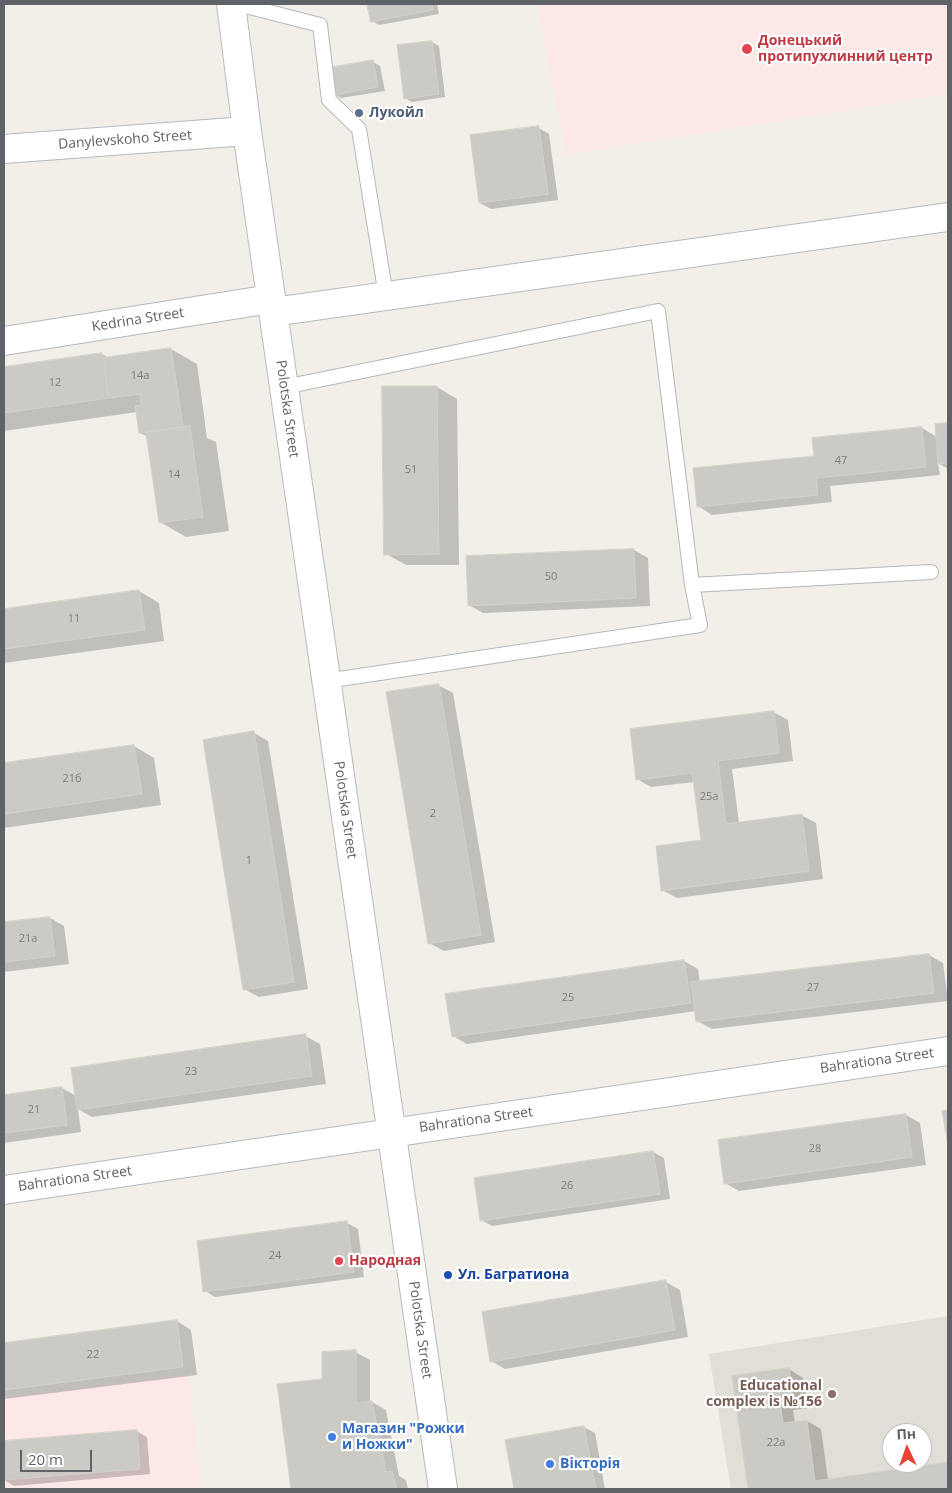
<!DOCTYPE html>
<html>
<head>
<meta charset="utf-8">
<style>
  body { margin:0 }
  #map { position:relative; width:952px; height:1493px; overflow:hidden; background:#f1efe8; font-family:"Open Sans",sans-serif }
  canvas { display:block }
  .frame { position:absolute; inset:0; border:5px solid #5f6368; pointer-events:none }
  .north { position:absolute; left:882px; top:1423px; width:50px; height:50px; box-sizing:border-box; background:#fff; border:1px solid #bfc1c3; border-radius:50%; rotate:357deg; font-size:14px; font-weight:700; line-height:20px; text-align:center; color:#5f6368 }
  .north::after { content:''; display:block; margin:auto; width:18px; height:22px; background:#ea4335; clip-path:polygon(50% 0,100% 100%,50% 72%,0 100%) }
  .scale { position:absolute; left:20px; top:1450px; width:72px; height:22px; box-sizing:border-box; border:2px solid #5f6368; border-top:0; padding-left:6px; font-size:15px; line-height:18px; white-space:nowrap; color:#5f6368; -webkit-text-stroke:4px #fff; paint-order:stroke }
</style>
</head>
<body>
<div id="map">
<canvas width="952" height="1493"></canvas>
<div class="frame"></div>
<div class="north">Пн</div>
<div class="scale">20 m</div>
</div>
<script>
const c = document.querySelector('canvas').getContext('2d');
c.lineJoin = 'round';
function fill(path, color) { c.fillStyle = color; c.fill(path, 'evenodd'); }
function trace(path, color, width, dash) { c.strokeStyle = color; c.lineWidth = width; c.lineCap = dash ? 'butt' : 'round'; c.setLineDash(dash || []); c.stroke(path); }
function label(font, color, halo, rows, align = 'center') {
  c.font = font + ' "Open Sans",sans-serif'; c.lineWidth = 4.5; c.setLineDash([]); c.textBaseline = 'middle'; c.strokeStyle = halo; c.fillStyle = color; for (const [text, x, y, turn = 0] of rows) {
    c.save(); c.translate(x, y); c.rotate((+turn || 0) * Math.PI / 180); c.textAlign = isNaN(turn) ? turn : align; if (halo) c.strokeText(text, 0, 0); c.fillText(text, 0, 0); c.restore();
  }
}
fill(new Path2D(`
  M948,1316V1489H731L709,1354ZM892,1433H922V1463H892Z`), '#e1ded6');
fill(new Path2D(`
  M537,4H948V94L566,155Z
  M188,1375L202,1489H4V1398Z`), '#fce8e6');
fill(new Path2D(`
  M369,4H437L439,14L379,25L372,21Z
  M432,42L439,46L445,97L412,102L405,98Z
  M373,62L380,66L385,91L341,98L334,94Z
  M539,128L549,134L558,200L491,209L480,203Z
  M171,349L197,364L207,438L216,442L229,531L186,537L160,522L148,437L140,433L137,412L4,431V368L102,354L109,358Z
  M437,387L457,399L459,565H406L386,554Z
  M948,424V469L938,463L940,475L830,486L832,502L712,515L698,506L815,457L922,428L937,437L936,425Z
  M634,550L648,558L650,606L483,613L469,605Z
  M139,591L159,603L164,641L4,663V610Z
  M438,685L453,693L495,942L444,951L429,943Z
  M773,712L788,720L793,761L732,769L739,823L801,815L816,823L823,879L677,898L662,890L702,841L694,782L651,787L637,779Z
  M254,733L268,741L308,989L259,997L244,989Z
  M134,746L154,758L161,805L4,828V765Z
  M50,918L64,926L69,964L4,972V923Z
  M929,955L943,963L948,1001L712,1029L697,1021L696,1011L467,1044L453,1036L447,995L684,961L698,969L700,983Z
  M305,1036L320,1044L326,1084L92,1117L78,1109L81,1132L4,1143V1096L62,1088L76,1096Z
  M906,1115L920,1123L926,1165L739,1191L725,1183Z
  M653,1152L664,1158L670,1199L492,1226L481,1220Z
  M347,1223L358,1229L364,1277L215,1297L205,1291Z
  M666,1282L680,1290L688,1337L505,1369L491,1361Z
  M177,1321L191,1330L197,1375L4,1399V1344Z
  M355,1352L370,1360V1402H372L386,1410L399,1476L406,1480L408,1489H293L278,1385L324,1380Z
  M789,1369L803,1378L808,1408L793,1410L795,1423L807,1421L821,1429L828,1480L948,1463V1489H749L733,1377Z
  M584,1427L595,1433L605,1489H515L507,1441Z
  M136,1431L147,1437L150,1474L14,1486L4,1480V1442Z`), '#0003');
const building = new Path2D(`
  M367,4H432L433,10L371,22Z
  M432,41L439,94L404,99L397,45Z
  M373,60L378,87L333,95L328,68Z
  M539,126L548,194L479,203L470,135Z
  M171,348L183,427L139,433L135,406L141,405L140,394L109,398L103,358Z
  M102,353L109,398L4,413V367Z
  M382,386H437L439,554L384,555Z
  M948,423V463L938,464L935,424Z
  M190,426L203,517L159,523L146,433Z
  M922,427L926,467L816,478L818,495L697,507L693,468L814,456L812,438Z
  M634,549L636,598L468,606L466,556Z
  M139,590L145,630L4,649V609Z
  M439,684L481,935L428,944L386,692Z
  M774,711L779,753L718,761L726,824L802,814L809,871L661,891L656,846L701,840L692,773L636,780L630,729Z
  M254,731L294,982L243,990L203,740Z
  M134,745L142,794L4,814V763Z
  M50,917L55,956L4,962V922Z
  M929,954L934,993L696,1022L691,982Z
  M684,960L691,1003L452,1037L445,994Z
  M306,1034L312,1076L77,1110L71,1068Z
  M62,1087L67,1125L4,1133V1095Z
  M948,1110V1145L942,1111Z
  M906,1114L912,1157L724,1184L718,1140Z
  M653,1151L660,1194L480,1221L474,1178Z
  M347,1221L354,1272L203,1292L197,1241Z
  M666,1280L675,1330L490,1362L482,1312Z
  M177,1320L183,1367L4,1390V1343Z
  M356,1350V1403L372,1401L386,1472L392,1471L397,1489H291L277,1384L322,1379V1352Z
  M789,1368L794,1401L780,1403L783,1423L807,1420L815,1481L948,1462V1489H748L732,1376Z
  M584,1426L596,1489H514L505,1440Z
  M137,1430L140,1469L4,1480V1441Z`);
fill(building, '#cccac5');
trace(building, '#d6d1c6', 1);
const lane = new Path2D(`
  M238,4L320,25L329,100L359,129L386,296
  M284,387L658,311L692,585L700,625L326,681
  M692,585L931,572`);
const street = new Path2D(`
  M4,341L271,299`);
const secondary = new Path2D(`
  M231,4L247,131L443,1489
  M4,149L247,131
  M273,312L948,217
  M4,1190L948,1051`);
trace(lane, '#b5b8bc', 16);
trace(street, '#b5b8bc', 30);
trace(secondary, '#b6babf', 30);
trace(lane, '#fff', 14);
trace(street, '#fff', 28);
trace(secondary, '#fff', 28);
for (const [x, y, r, color] of [
  [747,49,6,"#e0444e"],
  [359,113,5,"#5c6f8a"],
  [339,1261,5,"#e0444e"],
  [448,1275,5,"#1a4fb4"],
  [832,1394,5,"#8d6e63"],
  [332,1437,5,"#3f7fe0"],
  [550,1464,5,"#3f7fe0"]
]) { const dot = new Path2D(); dot.arc(x, y, r, 0, 2 * Math.PI); c.fillStyle = color; c.fill(dot); trace(dot, '#fff', 2); }
label('11px', '#7a7d7f', null, [
  ["14а",140,376],
  ["12",55,383],
  ["47",841,461],
  ["51",411,470],
  ["14",174,475],
  ["50",551,577],
  ["11",74,619],
  ["21б",72,779],
  ["25а",709,797],
  ["2",433,814],
  ["1",249,861],
  ["21а",28,939],
  ["27",813,988],
  ["25",568,998],
  ["23",191,1072],
  ["21",34,1110],
  ["28",815,1149],
  ["26",567,1186],
  ["24",275,1256],
  ["22",93,1355],
  ["22а",776,1443]
]);
label('bold 14px', '#be3a42', '#fff', [
  ["Донецький",758,41],
  ["протипухлинний центр",758,57],
  ["Народная",349,1261]
], 'left');
label('bold 14px', '#4e5e75', '#fff', [
  ["Лукойл",369,113]
], 'left');
label('14px', '#5f6368', '#fff', [
  ["Danylevskoho Street",125,140,-4],
  ["Kedrina Street",138,320,-9],
  ["Polotska Street",287,409,82],
  ["Polotska Street",345,810,82],
  ["Bahrationa Street",877,1061,-8],
  ["Bahrationa Street",476,1120,-8],
  ["Bahrationa Street",75,1179,-8],
  ["Polotska Street",420,1330,82]
]);
label('bold 14px', '#164399', '#fff', [
  ["Ул. Багратиона",458,1275]
], 'left');
label('bold 14px', '#785e54', '#fff', [
  ["Educational",822,1386],
  ["complex is №156",822,1402]
], 'right');
label('bold 14px', '#366cbe', '#fff', [
  ["Магазин \"Рожки",342,1429],
  ["и Ножки\"",342,1445],
  ["Вікторія",560,1464]
], 'left');
</script>
</body>
</html>
